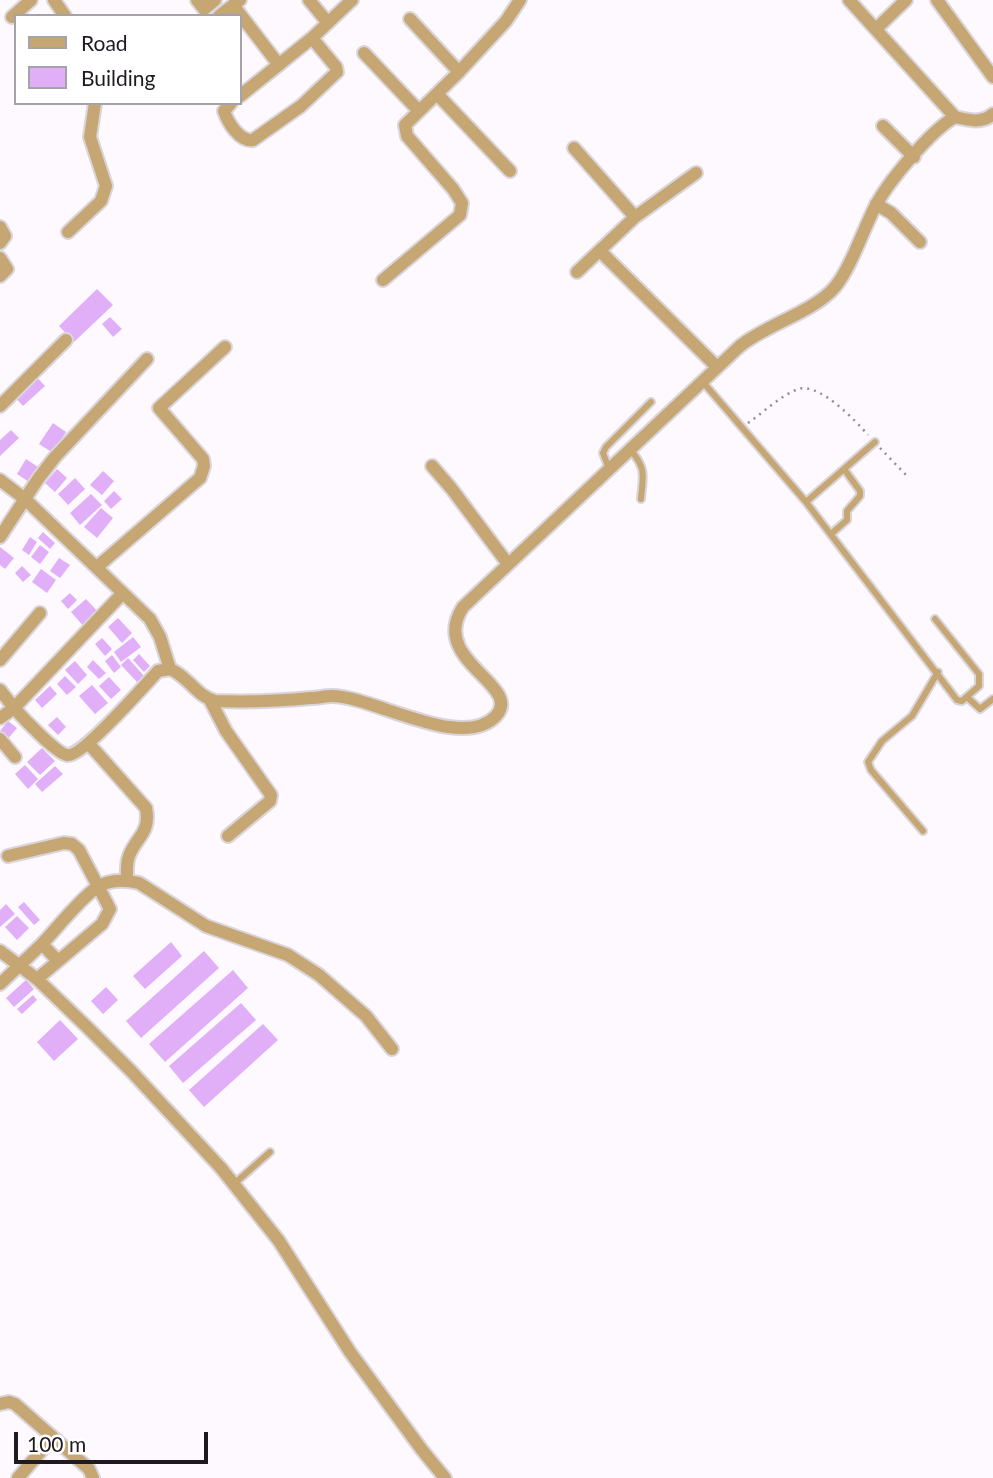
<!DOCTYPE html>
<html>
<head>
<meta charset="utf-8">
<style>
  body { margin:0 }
  #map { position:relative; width:993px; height:1478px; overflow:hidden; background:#fdf9fe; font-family:Lato,sans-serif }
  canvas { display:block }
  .legend { position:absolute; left:14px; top:14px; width:228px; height:91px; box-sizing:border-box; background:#fff; border:2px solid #a5a3a7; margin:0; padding:9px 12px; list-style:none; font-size:21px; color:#1f1922 }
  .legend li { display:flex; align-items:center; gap:14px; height:35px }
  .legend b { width:35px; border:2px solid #a5a3a7 }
  .scale { position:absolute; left:14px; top:1432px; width:194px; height:32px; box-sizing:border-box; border:4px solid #1f1922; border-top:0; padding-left:9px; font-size:21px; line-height:24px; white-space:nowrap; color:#1f1922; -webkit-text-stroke:5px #fff; paint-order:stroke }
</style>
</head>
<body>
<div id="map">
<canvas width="993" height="1478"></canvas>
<ul class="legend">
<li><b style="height:9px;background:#c6a673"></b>Road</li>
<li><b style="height:19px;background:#e0aff7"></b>Building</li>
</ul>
<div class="scale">100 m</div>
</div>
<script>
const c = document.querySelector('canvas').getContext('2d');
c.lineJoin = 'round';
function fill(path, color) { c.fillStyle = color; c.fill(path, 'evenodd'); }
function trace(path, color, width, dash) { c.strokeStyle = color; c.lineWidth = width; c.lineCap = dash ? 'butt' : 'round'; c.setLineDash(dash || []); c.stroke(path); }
fill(new Path2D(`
  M97,289L113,305L74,342L59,326Z
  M110,317L122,329L113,337L102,324Z
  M35,375L45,386L23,406L13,395Z
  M53,423L66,432L53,453L39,444Z
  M11,430L19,438L0,456V440Z
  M26,459L38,467L29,482L17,474Z
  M57,469L67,478L55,492L45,483Z
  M103,471L114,481L102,495L90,485Z
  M75,478L85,489L68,505L58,494Z
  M114,491L122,499L111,509L104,501Z
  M91,494L102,505L80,525L70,513Z
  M101,508L113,518L97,538L84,527Z
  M43,532L55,543L50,549L38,538Z
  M30,537L37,542L29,555L22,550Z
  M40,545L49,552L40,564L31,557Z
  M0,547L14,558L5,569L0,565Z
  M59,558L70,565L60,578L50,571Z
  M22,566L31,575L23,582L15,573Z
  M41,569L56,580L47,593L32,582Z
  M70,593L77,600L68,609L61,601Z
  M86,599L101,615L85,628L71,612Z
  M118,618L132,633L122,643L108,627Z
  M133,637L141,647L121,662L114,652Z
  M102,638L112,649L105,656L95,644Z
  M139,654L150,666L144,672L133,660Z
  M112,655L121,667L114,673L105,661Z
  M128,658L144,676L137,682L121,665Z
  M93,660L106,673L99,679L87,667Z
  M75,661L87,675L78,684L65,670Z
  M65,676L76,687L67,695L57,684Z
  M109,677L121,690L111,699L99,686Z
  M92,685L108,703L95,714L79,696Z
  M50,686L57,694L42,708L35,700Z
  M57,717L66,727L58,735L48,725Z
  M8,721L17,728L6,741L0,736V731Z
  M42,748L55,761L40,775L27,762Z
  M25,765L38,779L28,789L15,774Z
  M55,766L63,774L42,792L35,784Z
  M24,902L40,920L34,925L18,907Z
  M6,904L15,914L0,927V910Z
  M17,916L29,928L17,940L5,927Z
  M171,942L182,956L145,989L133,976Z
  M204,951L219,968L141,1038L126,1021Z
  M233,970L248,988L165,1062L149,1044Z
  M26,980L34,989L14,1007L6,998Z
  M106,987L118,1000L103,1014L91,1001Z
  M33,995L37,1000L22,1014L17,1009Z
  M241,1003L256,1020L183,1083L169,1066Z
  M60,1020L78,1039L54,1061L37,1042Z
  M263,1024L278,1040L204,1107L189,1090Z`), '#e0aff7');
const service = new Path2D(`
  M702,381L806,502L957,700L962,701L979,686V674L935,619
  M630,449C647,470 643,474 641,499
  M609,469L603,453L606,447L651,402
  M806,502L875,442
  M831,534L847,520V511L860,496V491L844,469
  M968,698L980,709L993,699
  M923,831L871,770L868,762L882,741L912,716L938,672
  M234,1184L270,1152`);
const minor = new Path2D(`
  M54,0L65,16
  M197,0L204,9L215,0
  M309,0L328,23
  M849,0L955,117
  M937,0L993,77
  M233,5L279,65
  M219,16L240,0
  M12,17L31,0
  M410,19L459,72
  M876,29L906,0
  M364,53L419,111
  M437,94L510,171
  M240,96L312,38L352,0
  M231,103L224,111C228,123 240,142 253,140L301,106L337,72L336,67L312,38
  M883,126L914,157
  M574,148L635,217
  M876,204L891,213L920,242
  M0,227L5,236L0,243
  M68,232L101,201L106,186L90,137L95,103
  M600,251L717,367
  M0,258L7,269L0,276
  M577,272L635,217L696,173
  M383,280L460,215L462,203L453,189L407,136L405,125L459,72L506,21L520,0
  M0,406L66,340
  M432,466L451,488L508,564
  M0,480L25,499L150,619L160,637L170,669
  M0,537L38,479L55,457L147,359
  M97,567L200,478L204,466L203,459L159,408L225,347
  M0,660L40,613
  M0,690L14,708L123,593
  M210,700L226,731L271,795L270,801L228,836
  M0,718L14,708C23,718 56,753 67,755C81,758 145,685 158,671L170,669C188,676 196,696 215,701C247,702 280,701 311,698C318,698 325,696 332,696C373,696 462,752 496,716C524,685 428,661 463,607L740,346C767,324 814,312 835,287C851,267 862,233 874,209C886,184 931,130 955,117C968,120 982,124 993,114
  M0,739L15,757
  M89,744L146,808C151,833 136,837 129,856C126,864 127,872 127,880
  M8,856L64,843L72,844L79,850L110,909L102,924L37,979
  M0,951L37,979L87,1027L131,1071L221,1168L279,1241L350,1352L422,1450L445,1478
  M58,961L42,944C57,928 80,899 96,888C109,879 126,880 139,883L206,926L288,955L319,975L366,1016L392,1049
  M0,984L42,944
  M0,1404L9,1402L15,1404L89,1469L93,1478
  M18,1478L53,1437`);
trace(service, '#d9d5db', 10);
trace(minor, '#d9d5db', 16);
trace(new Path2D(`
  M748,423C764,412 780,396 798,389C819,382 856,421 868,435
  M880,448L908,477`), '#938e95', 2.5, [2, 5]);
trace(service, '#c6a673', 6);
trace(minor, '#c6a673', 12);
</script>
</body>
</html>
